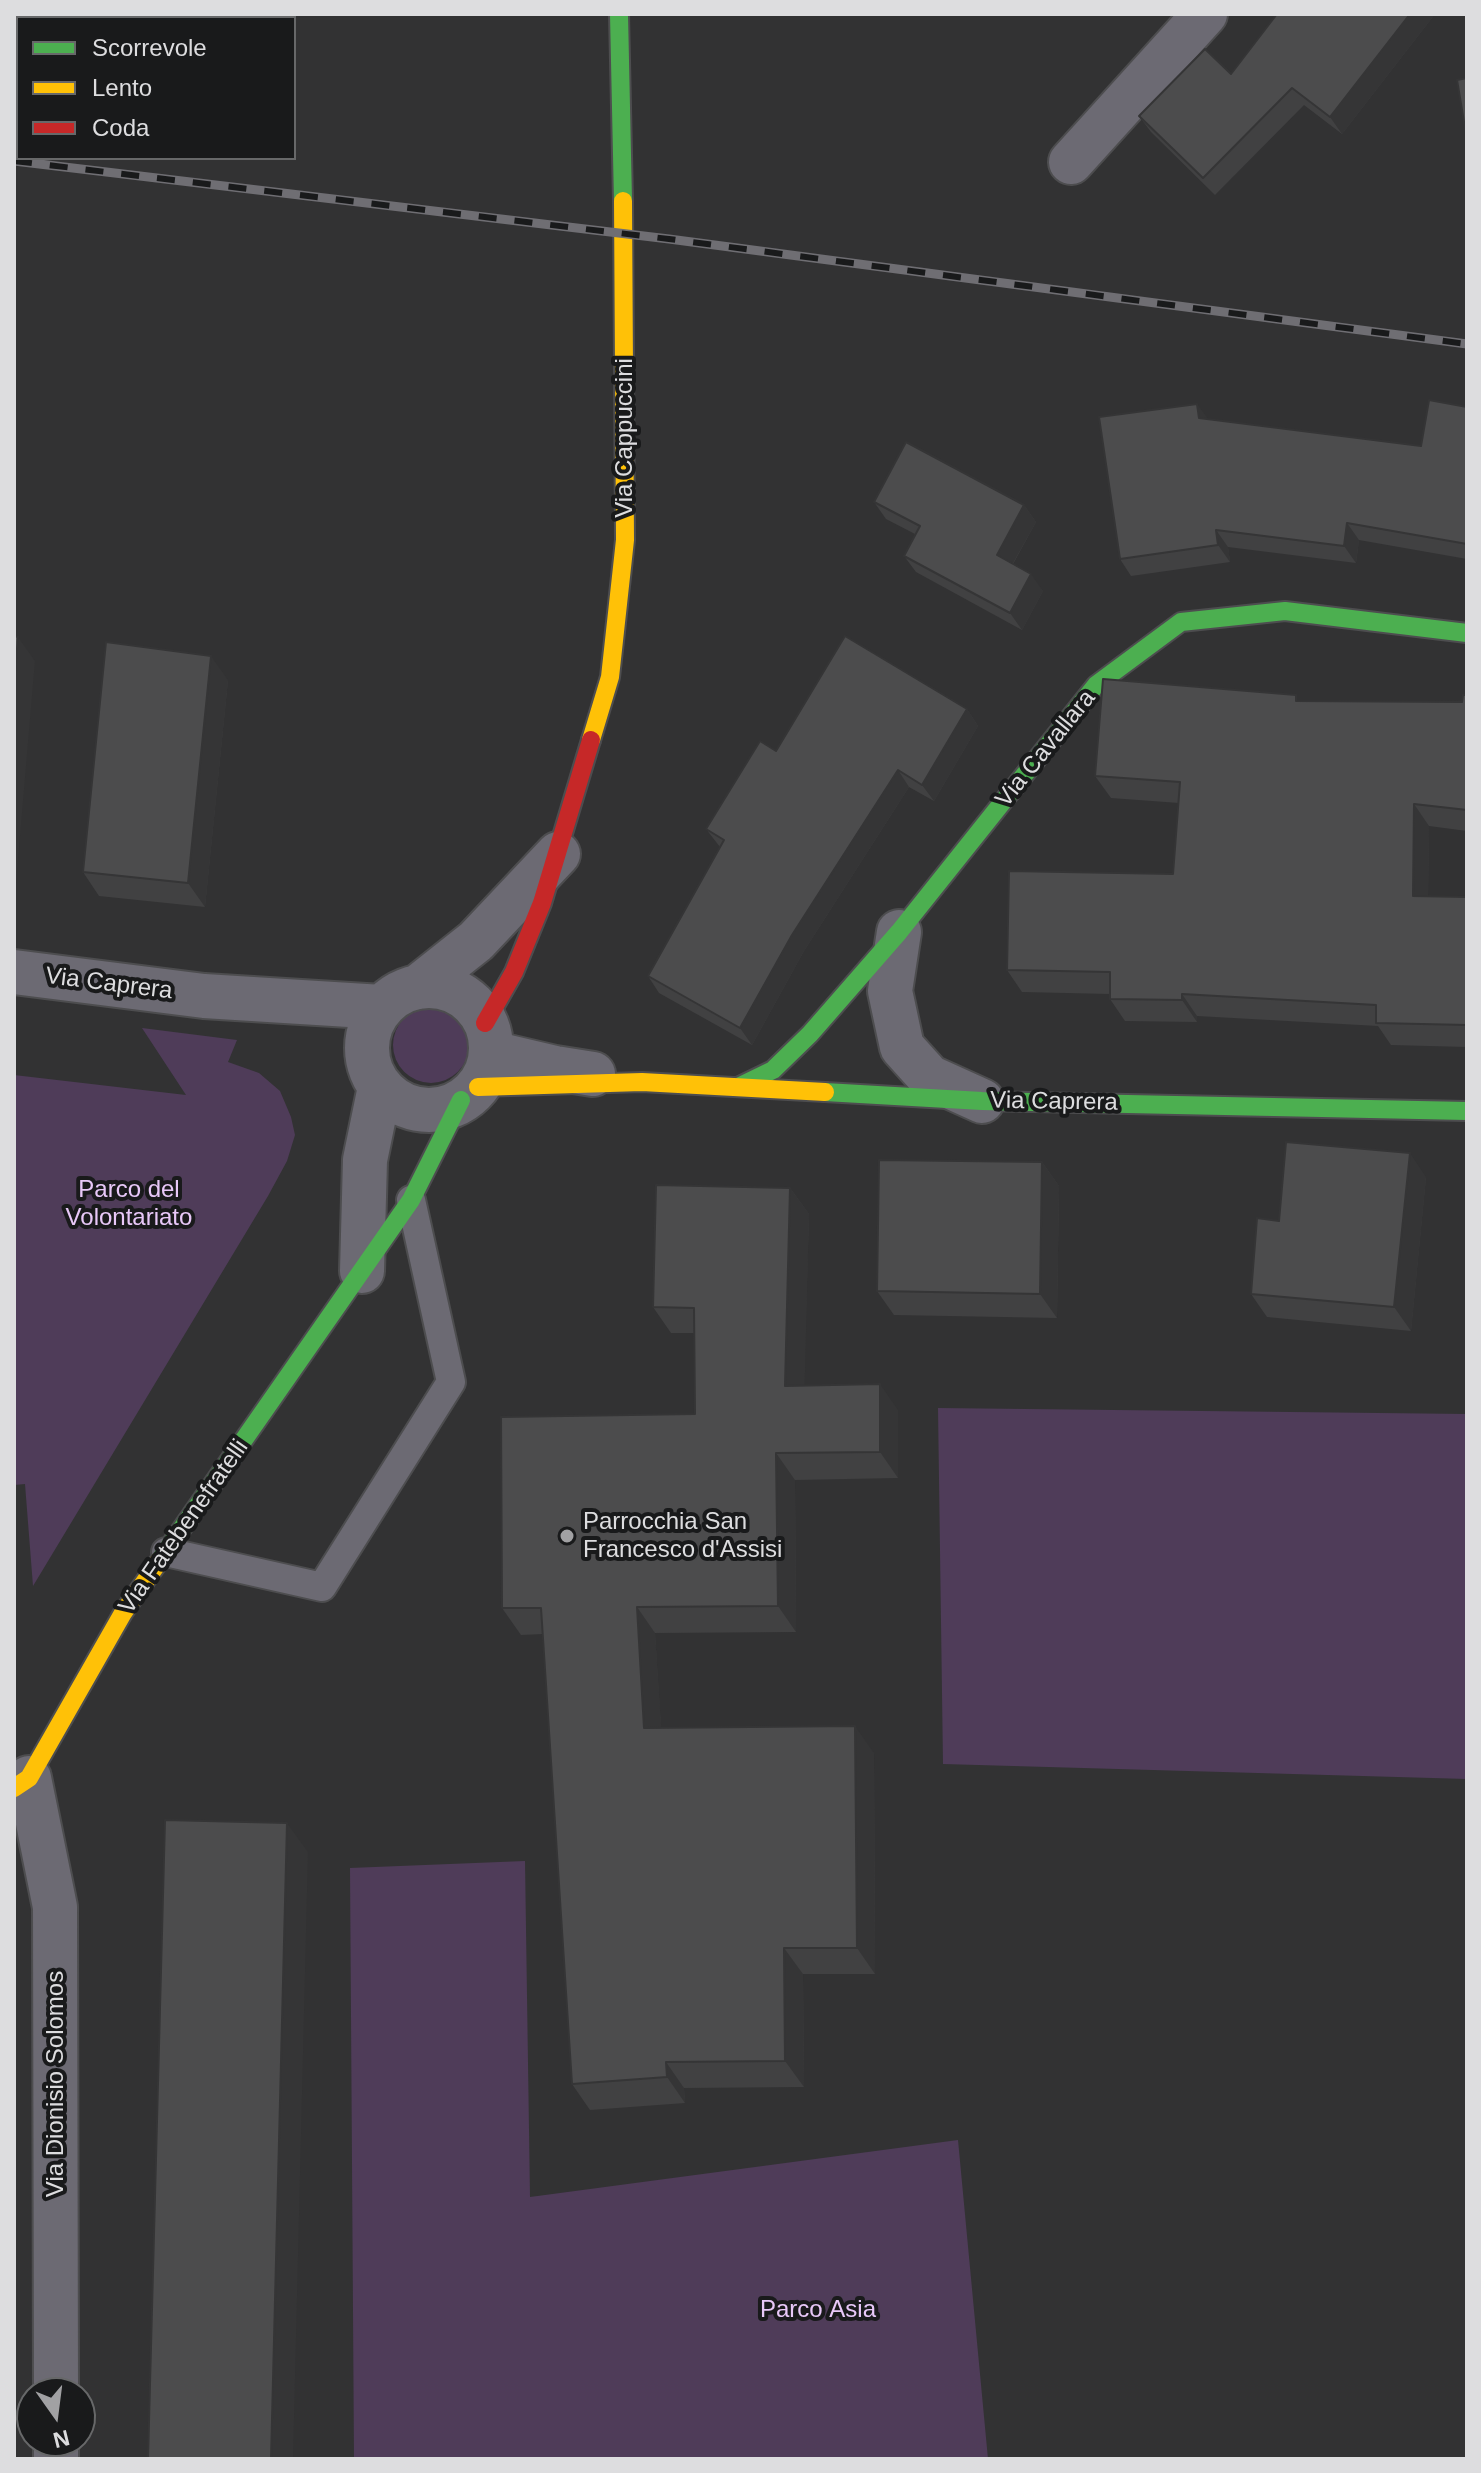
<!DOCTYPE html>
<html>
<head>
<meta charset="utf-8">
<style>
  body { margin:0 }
  #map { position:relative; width:1481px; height:2473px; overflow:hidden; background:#323233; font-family:Arial,sans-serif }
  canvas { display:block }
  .frame { position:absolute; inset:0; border:16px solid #dddddf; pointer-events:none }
  .legend { position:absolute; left:16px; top:16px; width:280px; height:144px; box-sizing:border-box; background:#191a1b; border:2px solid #676869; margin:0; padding:10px 14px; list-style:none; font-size:24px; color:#dddddf }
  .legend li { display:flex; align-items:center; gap:16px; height:40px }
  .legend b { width:40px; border:2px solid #676869 }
  .north { position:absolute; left:16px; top:2377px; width:80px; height:80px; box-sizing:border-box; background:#191a1b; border:2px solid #676869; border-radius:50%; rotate:166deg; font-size:22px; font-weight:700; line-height:32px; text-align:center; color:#dddddf }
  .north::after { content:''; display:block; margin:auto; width:28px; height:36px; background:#a1a1a3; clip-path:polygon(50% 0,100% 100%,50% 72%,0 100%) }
</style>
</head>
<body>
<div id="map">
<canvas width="1481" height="2473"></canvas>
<div class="frame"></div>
<ul class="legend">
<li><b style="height:10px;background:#4caf50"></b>Scorrevole</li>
<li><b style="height:10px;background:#ffc107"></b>Lento</li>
<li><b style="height:10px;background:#c62828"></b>Coda</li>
</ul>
<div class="north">N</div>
</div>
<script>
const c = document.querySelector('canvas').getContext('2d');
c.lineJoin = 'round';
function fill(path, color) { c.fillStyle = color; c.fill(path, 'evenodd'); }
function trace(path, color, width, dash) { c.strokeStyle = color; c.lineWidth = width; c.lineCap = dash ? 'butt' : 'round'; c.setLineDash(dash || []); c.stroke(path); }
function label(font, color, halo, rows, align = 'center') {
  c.font = font + ' Arial,sans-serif'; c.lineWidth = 8; c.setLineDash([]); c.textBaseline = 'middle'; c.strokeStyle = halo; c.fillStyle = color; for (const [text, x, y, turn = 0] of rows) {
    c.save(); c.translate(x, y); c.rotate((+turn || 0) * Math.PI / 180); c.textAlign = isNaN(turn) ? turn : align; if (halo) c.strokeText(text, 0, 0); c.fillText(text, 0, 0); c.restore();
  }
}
fill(new Path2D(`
  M393 1045a38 38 0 1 1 76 0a38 38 0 1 1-76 0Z
  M142,1028L237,1040L228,1062L259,1073L280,1091L291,1117L295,1135L287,1161L268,1196L33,1586L25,1484L14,1485V1075L186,1095Z
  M938,1408L1467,1414V1779L943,1764Z
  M525,1861L530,2197L958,2140L988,2459H354L350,1868Z`), '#4f3c59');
const lane = new Path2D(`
  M166,1552L322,1587L451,1382L411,1200`);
const street = new Path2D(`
  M1071,162L1205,14
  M899,932L890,991L902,1047L929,1077L982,1101
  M14,972L204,996L382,1007
  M367 1048a62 62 0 1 1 124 0a62 62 0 1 1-124 0Z
  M418,987L476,941L558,854
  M491,1053L555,1068L593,1074
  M362,1271L365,1160L380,1087
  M29,1778L55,1907L56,2393
  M56,2441V2459`);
const fast = new Path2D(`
  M619,14L623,201
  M738,1087L773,1070L810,1034L899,932L1096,685L1181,622L1285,611L1467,633
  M825,1092L982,1101L1467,1111
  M160,1560L411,1200L461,1100`);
const slow = new Path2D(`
  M591,740L610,677L625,540L623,201
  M478,1087L642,1082L825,1092
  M14,1788L29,1778L123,1613L160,1560`);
const jam = new Path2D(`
  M485,1023L514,972L542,903L591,740`);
trace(lane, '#4d4d4f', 32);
trace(street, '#4d4d4f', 48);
trace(fast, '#4d4d4f', 22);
trace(slow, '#4d4d4f', 22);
trace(jam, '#4d4d4f', 22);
trace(lane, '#6c6a73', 28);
trace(street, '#6c6a73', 44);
trace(fast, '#4caf50', 18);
trace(slow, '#ffc107', 18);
trace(jam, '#c62828', 18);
const rail = new Path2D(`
  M14,161L669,239L1467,344`);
trace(rail, '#6f6e73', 9);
trace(rail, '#191a1b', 6, [18]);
fill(new Path2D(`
  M1277,14H1435L1342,134L1304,105L1215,195L1151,132L1139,116L1231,74Z
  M1467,407V559L1359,540L1356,563L1228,547L1230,562L1131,576L1120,559L1208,419L1421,446Z
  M874,502L1024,505L1036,522L1013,564L1043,591L1022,630L916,572L904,556L915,534L886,519Z
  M228,680L205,907L99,896L83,872Z
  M1467,695V831L1429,826L1428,896L1467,897V1047L1391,1045L1378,1026L1197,1016V1022L1125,1021L1110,999V994L1022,992L1007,970L1173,874L1179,803L1111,798L1095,776L1300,701L1462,702Z
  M967,709L978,726L934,801L909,787L804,951L752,1045L659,993L648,976L720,847L706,829L776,751Z
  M1042,1162L1059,1186L1057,1318L894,1315L877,1291Z
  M1426,1177L1411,1331L1267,1317L1251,1294L1279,1221Z
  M790,1188L809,1214L804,1385L898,1410V1478L795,1480L796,1632L655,1633L661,1728L874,1753L875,1974H803L804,2087L684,2088L685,2103L590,2110L572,2084L543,1634L521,1635L502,1608L695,1414L694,1333H671L653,1307Z`), '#414142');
fill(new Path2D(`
  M1410,14H1435L1342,134L1330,117Z
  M1197,404L1209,420L1199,418Z
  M1024,505L1036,522L1008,572L997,555Z
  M1347,523L1359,540L1356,563L1344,546Z
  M1216,530L1228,547L1230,562L1218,545Z
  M1031,574L1043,591L1022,630L1010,613Z
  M18,637L35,661L15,895L14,683Z
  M211,656L228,680L205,907L188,883Z
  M967,709L978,726L934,801L922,785Z
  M898,770L909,787L804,951L752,1045L740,1028L792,935Z
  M1414,804L1429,826L1428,918L1413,896Z
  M1182,994L1197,1016V1022L1182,1000Z
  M1410,1153L1426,1177L1411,1331L1394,1307Z
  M1042,1162L1059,1186L1057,1318L1040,1294Z
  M790,1188L809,1214L804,1412L785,1386Z
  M880,1384L898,1410V1478L880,1452Z
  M776,1453L795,1480L796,1632L778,1606Z
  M637,1607L655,1633L663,1754L644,1728Z
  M855,1726L874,1753L875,1974L857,1948Z
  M287,1823L308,1852L293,2459H271Z
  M784,1948L803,1974L804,2087L785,2061Z
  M666,2062L684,2088L685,2103L667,2077Z`), '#353536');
const building = new Path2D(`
  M1277,14H1410L1330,117L1292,88L1203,178L1139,116L1205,49L1231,74Z
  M1467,78V140L1457,80Z
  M1429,400L1467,407V544L1347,523L1344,546L1216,530L1218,545L1120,559L1099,417L1197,404L1199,418L1421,446Z
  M906,442L1024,505L997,555L1031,574L1010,613L904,556L920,526L874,502Z
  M14,636L18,637L14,683Z
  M845,636L967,709L922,785L898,770L792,935L740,1028L648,976L724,840L706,829L760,741L776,751Z
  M106,642L211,656L188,883L83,872Z
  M1103,679L1296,695V701L1462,702L1463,695H1467V810L1414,804L1413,896L1467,897V1025L1376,1023V1005L1182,994V1000L1110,999V972L1007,970L1009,871L1173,874L1180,782L1095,776Z
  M1286,1142L1410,1153L1394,1307L1251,1294L1257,1218L1279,1221Z
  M879,1160L1042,1162L1040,1294L877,1291Z
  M656,1185L790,1188L785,1386L880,1384V1452L776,1453L778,1606L637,1607L644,1728L855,1726L857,1948H784L785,2061L666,2062L667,2077L572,2084L541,1608H502L501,1417L695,1414L694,1308L653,1307Z
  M165,1820L287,1823L271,2459H148Z`);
fill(building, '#4c4c4d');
trace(building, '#353536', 2);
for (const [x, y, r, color] of [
  [567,1536,8,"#a1a1a3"]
]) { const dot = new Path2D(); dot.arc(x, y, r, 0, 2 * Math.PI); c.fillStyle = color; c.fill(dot); trace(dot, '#191a1b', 3); }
label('24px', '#dddddf', '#191a1b', [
  ["Via Cappuccini",625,438,-90],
  ["Via Cavallara",1046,749,-51],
  ["Via Caprera",109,984,7],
  ["Via Caprera",1054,1102,1],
  ["Via Fatebenefratelli",184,1527,-55],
  ["Via Dionisio Solomos",56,2084,-90]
]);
label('24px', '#e8c8f8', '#191a1b', [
  ["Parco del",129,1190],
  ["Volontariato",129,1218],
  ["Parco Asia",818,2310]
]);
label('24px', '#dddddf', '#191a1b', [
  ["Parrocchia San",583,1522],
  ["Francesco d'Assisi",583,1550]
], 'left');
</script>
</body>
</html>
